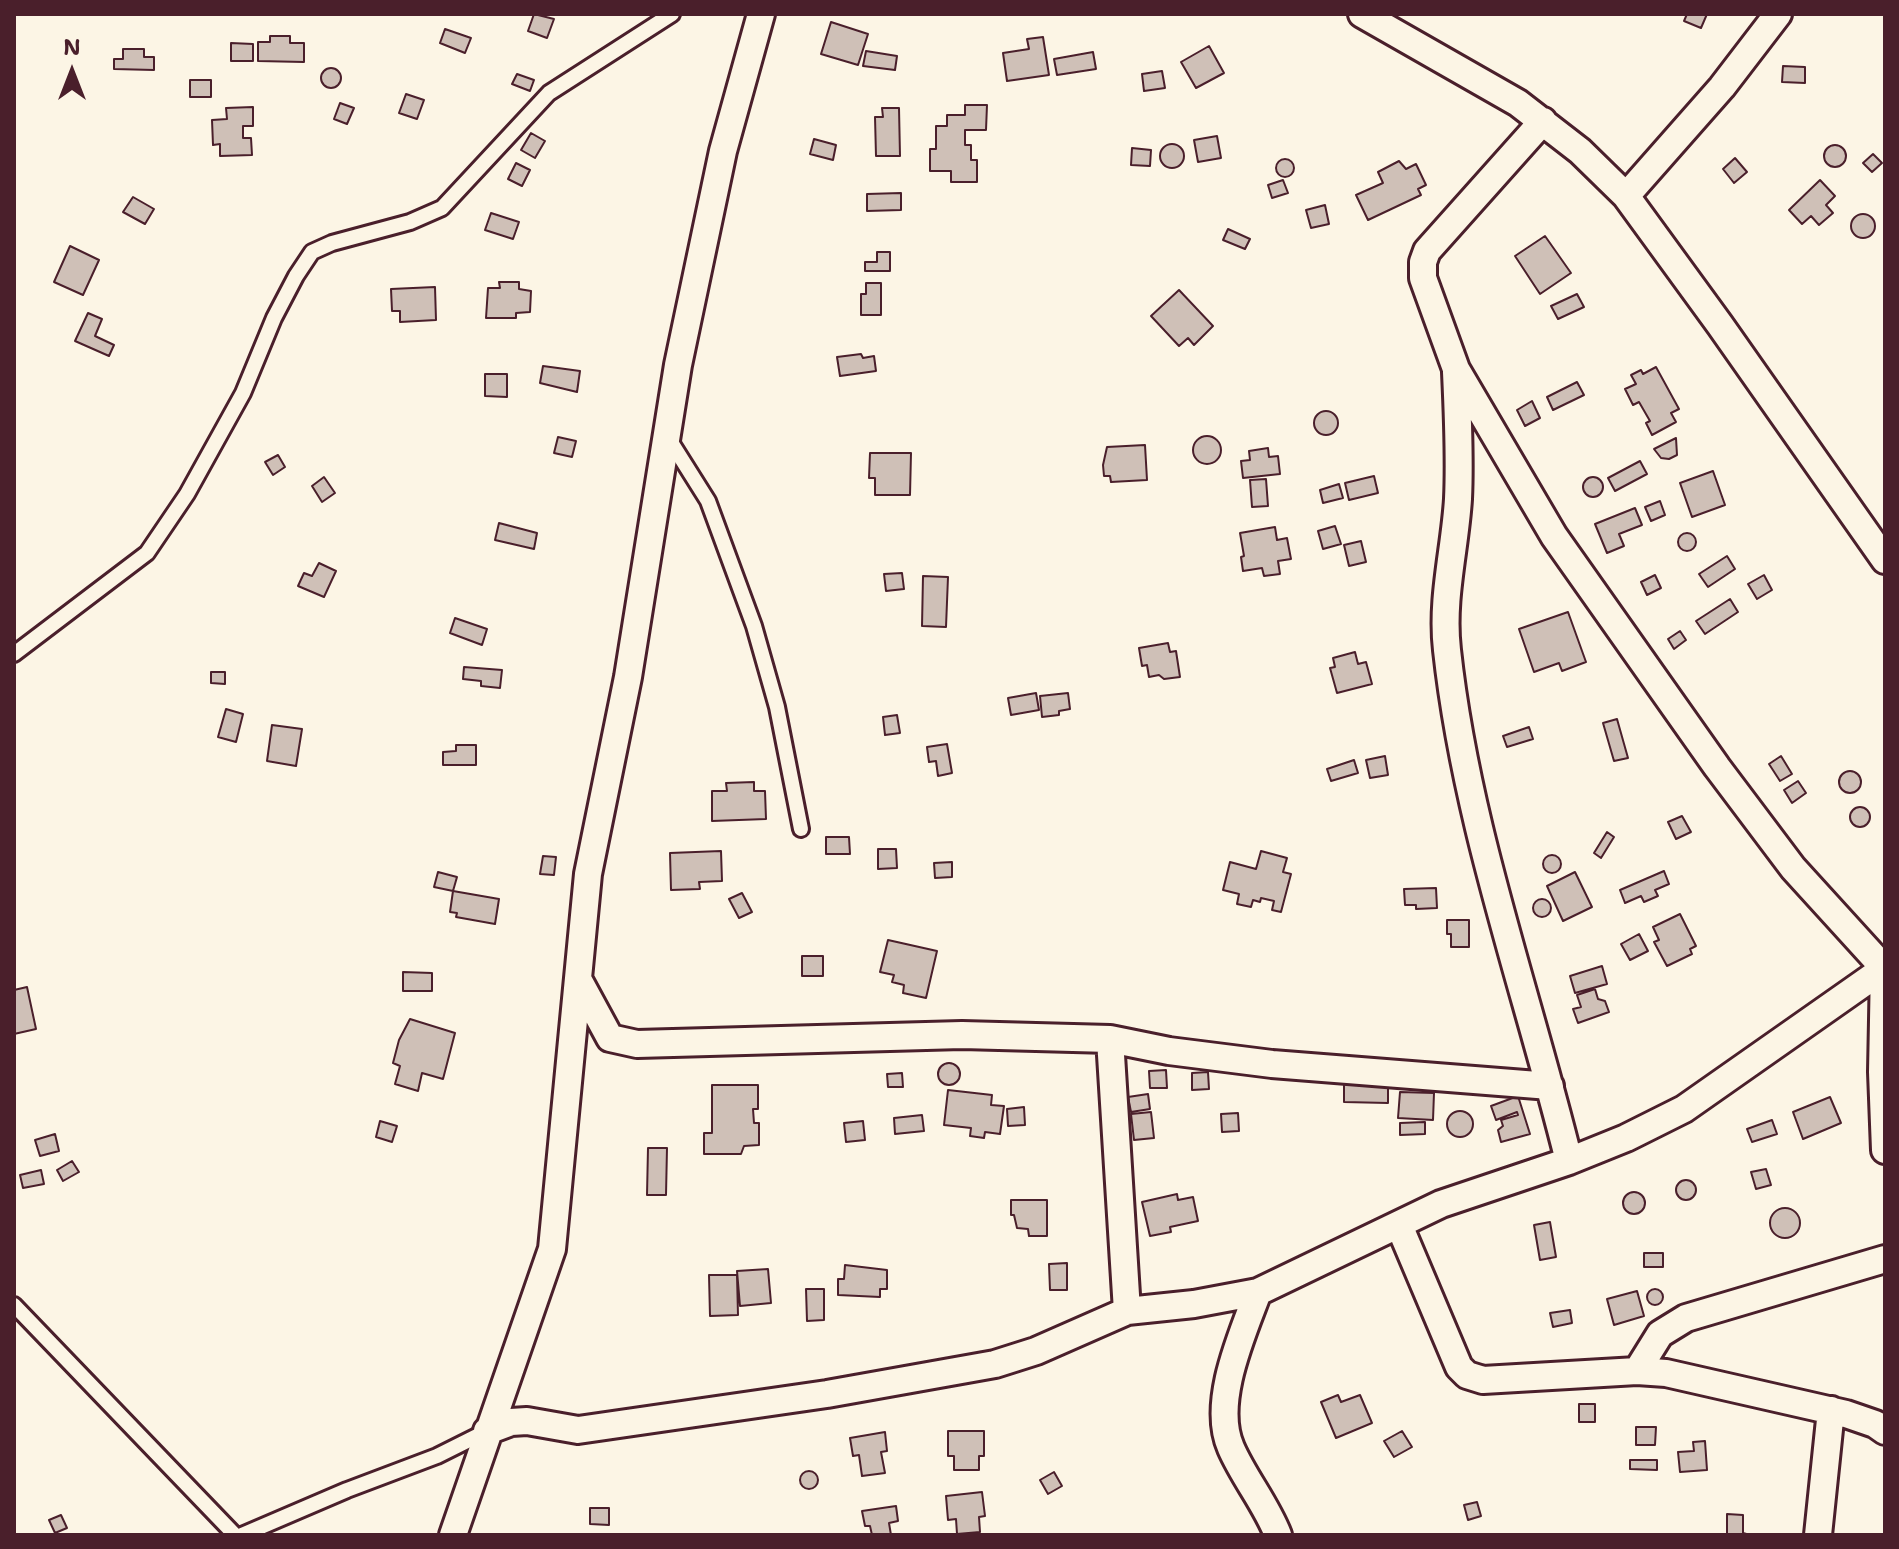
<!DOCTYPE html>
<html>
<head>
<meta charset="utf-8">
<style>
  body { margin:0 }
  #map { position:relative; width:1899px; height:1549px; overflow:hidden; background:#fcf5e5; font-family:"Shantell Sans",sans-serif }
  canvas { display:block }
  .frame { position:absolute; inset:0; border:16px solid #4a1f2b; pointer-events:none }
  .north { position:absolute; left:32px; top:32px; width:80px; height:80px; -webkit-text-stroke:6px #fcf5e5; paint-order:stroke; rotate:0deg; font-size:22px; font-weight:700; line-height:32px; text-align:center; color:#4a1f2b }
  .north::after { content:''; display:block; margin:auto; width:28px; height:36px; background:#4a1f2b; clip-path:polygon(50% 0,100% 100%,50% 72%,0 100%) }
</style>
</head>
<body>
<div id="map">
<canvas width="1899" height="1549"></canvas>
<div class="frame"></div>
<div class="north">N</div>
</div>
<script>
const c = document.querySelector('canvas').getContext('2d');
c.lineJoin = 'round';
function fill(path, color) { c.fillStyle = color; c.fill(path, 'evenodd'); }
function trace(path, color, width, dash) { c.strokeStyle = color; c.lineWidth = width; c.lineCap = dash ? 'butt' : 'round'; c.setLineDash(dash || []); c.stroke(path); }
const building = new Path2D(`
  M534,14L554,19L547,38L528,31Z
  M1687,14H1707L1701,28L1684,21Z
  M831,22L868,34L858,65L821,54Z
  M445,29L471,38L465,53L440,43Z
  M270,36H290V43H304V62L258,61V42H270Z
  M1043,37L1049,75L1007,81L1003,53L1029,49L1027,39Z
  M231,43L253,44V61H231Z
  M1209,46L1224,73L1196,88L1181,62Z
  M123,49H144V57H154V70L114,69V59H123Z
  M866,51L897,56L895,70L863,66Z
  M1093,52L1096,69L1057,75L1054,59Z
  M1783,66L1805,67V83L1782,82Z
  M321 78a10 10 0 1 1 20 0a10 10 0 1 1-20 0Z
  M1162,71L1165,88L1144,91L1142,74Z
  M517,74L534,80L530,91L512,84Z
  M190,80H211V97H190Z
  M406,94L424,100L417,119L399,113Z
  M340,103L354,108L347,124L334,119Z
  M965,105H987L986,130H965V145H971V160H977V182H951V171H930V149H936V126H947V115H965Z
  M253,107V126H243V138H251L252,155L220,156V144L213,145L212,120L227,119L226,108Z
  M882,108H899L900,156H876L875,117H883Z
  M531,133L545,141L535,158L521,150Z
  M1217,136L1221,158L1198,162L1194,140Z
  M814,139L836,145L833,160L810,154Z
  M1160 156a12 12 0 1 1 24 0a12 12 0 1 1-24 0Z
  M1824 156a11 11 0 1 1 22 0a11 11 0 1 1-22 0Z
  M1132,148L1151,150L1150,166L1131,165Z
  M1873,154L1882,163L1872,172L1863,163Z
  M1735,158L1747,172L1734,183L1723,169Z
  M1276 168a9 9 0 1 1 18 0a9 9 0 1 1-18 0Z
  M1399,161L1406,169L1416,164L1426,185L1418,189L1421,195L1368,220L1356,195L1383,183L1378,172Z
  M516,163L530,170L522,186L508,179Z
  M1283,180L1288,193L1272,198L1268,185Z
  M1820,180L1835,196L1826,205L1833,213L1819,225L1811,216L1802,224L1789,210Z
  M901,193V210L867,211V194Z
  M133,197L154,209L145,224L123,212Z
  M1325,205L1329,224L1311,228L1306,210Z
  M491,213L519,222L513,239L485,230Z
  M1851 226a12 12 0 1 1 24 0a12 12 0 1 1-24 0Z
  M1228,229L1250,239L1245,249L1223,240Z
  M1545,236L1571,273L1540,294L1515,256Z
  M70,246L99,260L83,295L54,282Z
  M877,252H890V271H865V262H877Z
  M499,282H519V289L531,291L530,312L516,313V318H486L488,288H500Z
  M866,283H881V315H861V294H866Z
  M435,287L436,320L400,322V311H392L391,289Z
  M1179,290L1213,326L1194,345L1188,338L1179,346L1151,316Z
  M1577,294L1584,307L1558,319L1551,306Z
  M88,313L102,319L95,336L114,345L109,356L75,341Z
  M861,354L863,358L874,356L876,371L840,376L837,357Z
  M543,366L580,371L577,392L540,383Z
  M1656,367L1679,409L1671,413L1676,422L1652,435L1646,423L1650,421L1639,402L1633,405L1625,389L1636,384L1631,375L1641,370L1643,374Z
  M485,374H507V397L485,396Z
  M1577,382L1584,395L1553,410L1547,397Z
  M1532,401L1540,418L1525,426L1517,410Z
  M1314 423a12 12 0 1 1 24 0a12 12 0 1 1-24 0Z
  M1193 450a14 14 0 1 1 28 0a14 14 0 1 1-28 0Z
  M558,437L576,441L572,457L554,453Z
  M1676,438L1677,455L1669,459L1661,458L1654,449Z
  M1145,445L1147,480L1111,482L1110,476H1104L1103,465L1107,447Z
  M1268,448L1269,457L1278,456L1280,474L1243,478L1241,461L1250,460L1249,451Z
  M870,453H911L910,495H875V478H869Z
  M278,455L285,467L273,475L265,462Z
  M1640,461L1647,474L1615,491L1608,478Z
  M1713,471L1725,505L1692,517L1680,483Z
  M1374,476L1378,493L1349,500L1345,483Z
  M324,477L335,493L322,502L312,486Z
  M1583 487a10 10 0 1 1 20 0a10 10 0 1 1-20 0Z
  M1266,479L1268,506L1252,507L1250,480Z
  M1339,484L1343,498L1323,503L1320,490Z
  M1660,501L1665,515L1651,521L1645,507Z
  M1635,508L1642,525L1619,534L1624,546L1607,553L1595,524Z
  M499,523L537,533L534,549L495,540Z
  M1335,526L1341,544L1323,549L1318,531Z
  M1275,527L1277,540L1287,538L1291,559L1278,561L1280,574L1264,576L1262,568L1243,571L1241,557L1244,556L1240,533Z
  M1678 542a9 9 0 1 1 18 0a9 9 0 1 1-18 0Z
  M1361,541L1366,562L1349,566L1344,545Z
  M1727,556L1735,569L1708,587L1699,574Z
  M319,563L336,571L324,597L298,586L304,573L312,576Z
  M902,573L904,589L886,591L884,574Z
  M1655,575L1661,588L1647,595L1641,582Z
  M1764,575L1772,590L1757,599L1748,584Z
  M923,576L948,577L946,627L922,626Z
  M1730,599L1738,612L1705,634L1696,621Z
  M1568,612L1586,662L1562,671L1559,663L1534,672L1519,629Z
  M455,618L487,629L482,645L450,633Z
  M1680,631L1686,640L1674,649L1668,639Z
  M1168,643L1170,652L1176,651L1180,677L1164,679L1159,675L1149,677L1147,665L1142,666L1139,648Z
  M1355,652L1358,664L1366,662L1372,684L1337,693L1330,668L1335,667L1333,658Z
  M464,667L502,670L500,688L481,686V681L463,679Z
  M211,672H225V684L211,683Z
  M1036,693L1039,710L1011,715L1008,698Z
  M1068,693L1070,709L1059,711V715L1042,717L1040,696Z
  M226,709L243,714L236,742L218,737Z
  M897,715L900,733L885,735L883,717Z
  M1617,719L1628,758L1614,761L1603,723Z
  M272,725L302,729L296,766L267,761Z
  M1529,727L1533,739L1507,747L1503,736Z
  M947,744L952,773L938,776L936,761L929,762L927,747Z
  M456,745H476V765H443V752L456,751Z
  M1385,756L1388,775L1370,778L1366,760Z
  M1781,756L1792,774L1780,781L1769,764Z
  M1354,760L1358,773L1331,781L1327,769Z
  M1839 782a11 11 0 1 1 22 0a11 11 0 1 1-22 0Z
  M1798,781L1806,793L1792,803L1784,790Z
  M754,782V791H765L766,819L712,821V791H727L726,783Z
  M1850 817a10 10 0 1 1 20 0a10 10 0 1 1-20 0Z
  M1682,816L1691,832L1676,839L1668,822Z
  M1607,832L1614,837L1601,858L1594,853Z
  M826,837H849L850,854H826Z
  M878,849H896L897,868L878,869Z
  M721,851L722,881L699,882L700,889L671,890L670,853Z
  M1261,851L1287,858L1283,872L1291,874L1281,912L1272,910L1274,901L1261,898L1260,902L1253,900L1251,907L1237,904L1239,894L1223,890L1230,862L1256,869Z
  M1543 864a9 9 0 1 1 18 0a9 9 0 1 1-18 0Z
  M543,856L556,857L554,875L540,874Z
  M952,862V877L935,878L934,863Z
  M1664,871L1669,884L1655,890L1658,896L1644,902L1641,896L1625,903L1620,890Z
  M438,872L457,877L453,891L434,887Z
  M1575,872L1592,907L1563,921L1547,886Z
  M1436,888L1437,908L1416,909V905H1405L1404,889Z
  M453,891L499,899L495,924L456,917L457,913L450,912Z
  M742,893L752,912L739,918L729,899Z
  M1533 908a9 9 0 1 1 18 0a9 9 0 1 1-18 0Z
  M1680,914L1696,946L1690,949L1692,954L1667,966L1654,942L1659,940L1653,927Z
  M1447,920H1469V947H1451V934H1447Z
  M1639,934L1648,951L1630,960L1621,944Z
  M888,940L937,951L926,998L903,993L904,985L892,982L894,975L880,972Z
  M802,956H823V976H802Z
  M1602,966L1607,984L1575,993L1570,976Z
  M403,972L432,973V991H403Z
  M27,987L36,1029L14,1034V990Z
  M1595,989L1598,999L1605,1001L1609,1012L1578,1023L1573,1009L1581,1007L1577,995Z
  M410,1019L455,1033L443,1079L422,1073L418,1091L395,1084L400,1066L393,1063L399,1040Z
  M938 1074a11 11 0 1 1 22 0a11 11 0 1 1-22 0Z
  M1166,1070L1167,1088H1150L1149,1071Z
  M1208,1072L1209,1089L1192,1090V1073Z
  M902,1073L903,1087H888L887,1074Z
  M1344,1084L1388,1085V1103L1344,1102Z
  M712,1085H758V1109H753L754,1123H759V1145L744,1146L741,1154H704V1133H712Z
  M948,1090L992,1095L991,1105L1004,1106L1000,1134L985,1132L984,1138L970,1136L971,1128L944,1125Z
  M1400,1092L1434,1093L1433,1120L1398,1118Z
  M1148,1094L1150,1109L1131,1112L1128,1097Z
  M1518,1096L1530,1134L1501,1142L1498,1130L1503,1126L1501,1120L1518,1115L1517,1112L1496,1120L1491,1106Z
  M1830,1097L1841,1123L1803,1139L1793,1112Z
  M1024,1107L1025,1125L1008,1126L1007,1109Z
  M1447 1124a13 13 0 1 1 26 0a13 13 0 1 1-26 0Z
  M1151,1112L1154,1138L1134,1140L1131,1114Z
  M1238,1113L1239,1131L1222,1132L1221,1114Z
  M922,1115L924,1131L895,1134L894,1118Z
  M1772,1120L1777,1134L1752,1142L1747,1129Z
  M380,1121L397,1126L392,1142L376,1137Z
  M863,1121L865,1140L846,1142L844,1123Z
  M1425,1122V1134L1400,1135V1123Z
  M55,1134L59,1151L40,1156L35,1140Z
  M648,1148H667L666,1195H647Z
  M72,1161L79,1172L63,1181L57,1170Z
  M1766,1169L1771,1185L1756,1189L1751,1172Z
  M41,1170L44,1184L23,1188L20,1175Z
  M1676 1190a10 10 0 1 1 20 0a10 10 0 1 1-20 0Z
  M1623 1203a11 11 0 1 1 22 0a11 11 0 1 1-22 0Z
  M1177,1194L1178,1200L1193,1197L1198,1221L1170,1227L1171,1232L1150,1236L1142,1202Z
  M1011,1200H1047V1236H1029L1028,1229L1017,1228L1014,1215H1011Z
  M1770 1223a15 15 0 1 1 30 0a15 15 0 1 1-30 0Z
  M1550,1222L1556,1257L1540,1260L1534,1225Z
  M1644,1253H1663V1267H1644Z
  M1067,1263V1290H1050L1049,1264Z
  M845,1265L887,1270V1289H880V1297L838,1295V1279H844Z
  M768,1269L771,1303L740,1306L737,1271Z
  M709,1275H737L738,1315L710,1316Z
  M1647 1297a8 8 0 1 1 16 0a8 8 0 1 1-16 0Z
  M806,1289H824V1320L807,1321Z
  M1637,1291L1644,1316L1614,1325L1607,1299Z
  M1570,1310L1572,1323L1553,1327L1550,1313Z
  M1338,1395L1341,1402L1360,1395L1372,1423L1336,1438L1321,1402Z
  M1579,1404H1595V1422H1579Z
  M1636,1427H1656L1655,1445H1636Z
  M948,1431H984V1456H979V1470H954V1456H948Z
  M1402,1431L1412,1447L1394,1457L1384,1441Z
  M885,1432L887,1451L881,1452L885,1473L862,1476L859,1455L853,1456L850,1438Z
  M1705,1441L1707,1470L1680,1472L1678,1452L1694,1451L1693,1442Z
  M1630,1460H1657V1470L1630,1469Z
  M800 1480a9 9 0 1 1 18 0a9 9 0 1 1-18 0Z
  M1054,1472L1062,1486L1048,1494L1040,1480Z
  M982,1492L985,1516L979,1517L980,1532L957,1534L956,1519L948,1520L946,1496Z
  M1477,1502L1481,1516L1468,1520L1464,1505Z
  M896,1506L898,1521L889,1523L891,1535H872L870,1526H865L862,1511Z
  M590,1508H609V1525L590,1524Z
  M1727,1514L1743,1515V1533L1750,1535H1727Z
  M61,1515L67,1528L55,1533L49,1520Z`);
fill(building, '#cfc0b7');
trace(building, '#4a1f2b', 2);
const service = new Path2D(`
  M669,439L708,501L754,626L777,707L801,829
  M14,654L147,553L187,494L243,393L274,318L296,276L312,252L332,243L410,222L442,208L549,93L672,14
  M14,1305L235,1535
  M242,1535L347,1490L437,1456L487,1431`);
const minor = new Path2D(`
  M1362,14L1518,103L1580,151L1626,196L1720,325L1885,560
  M1543,121L1427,251L1423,262V278L1456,369L1554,536L1717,767L1793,868L1884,968L1882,1072L1885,1150
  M1626,196L1722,87L1778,14
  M1456,372C1458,415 1460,457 1458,499C1455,549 1441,599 1447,650C1466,825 1527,991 1569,1161
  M578,979L610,1038L637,1044L962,1035L1110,1039L1169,1051L1272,1064L1550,1086
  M1110,1039L1127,1311
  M1399,1225L1459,1367L1467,1375L1483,1380L1637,1371L1666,1373L1846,1414L1875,1424L1885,1431
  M1258,1292C1242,1335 1211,1403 1231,1448C1244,1478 1266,1504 1278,1535
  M1637,1371L1660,1334L1686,1318L1885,1259
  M487,1431L511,1422L527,1421L578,1430L827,1394L995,1364L1036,1351L1127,1311L1194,1304L1258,1292L1441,1204L1569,1161L1626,1138L1684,1109L1885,968
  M453,1535L552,1249L588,874L628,677L678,365L723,151L761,14
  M1818,1535L1831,1410`);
trace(service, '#4a1f2b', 20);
trace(minor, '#4a1f2b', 32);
trace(service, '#fcf5e5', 14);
trace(minor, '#fcf5e5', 26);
</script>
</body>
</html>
